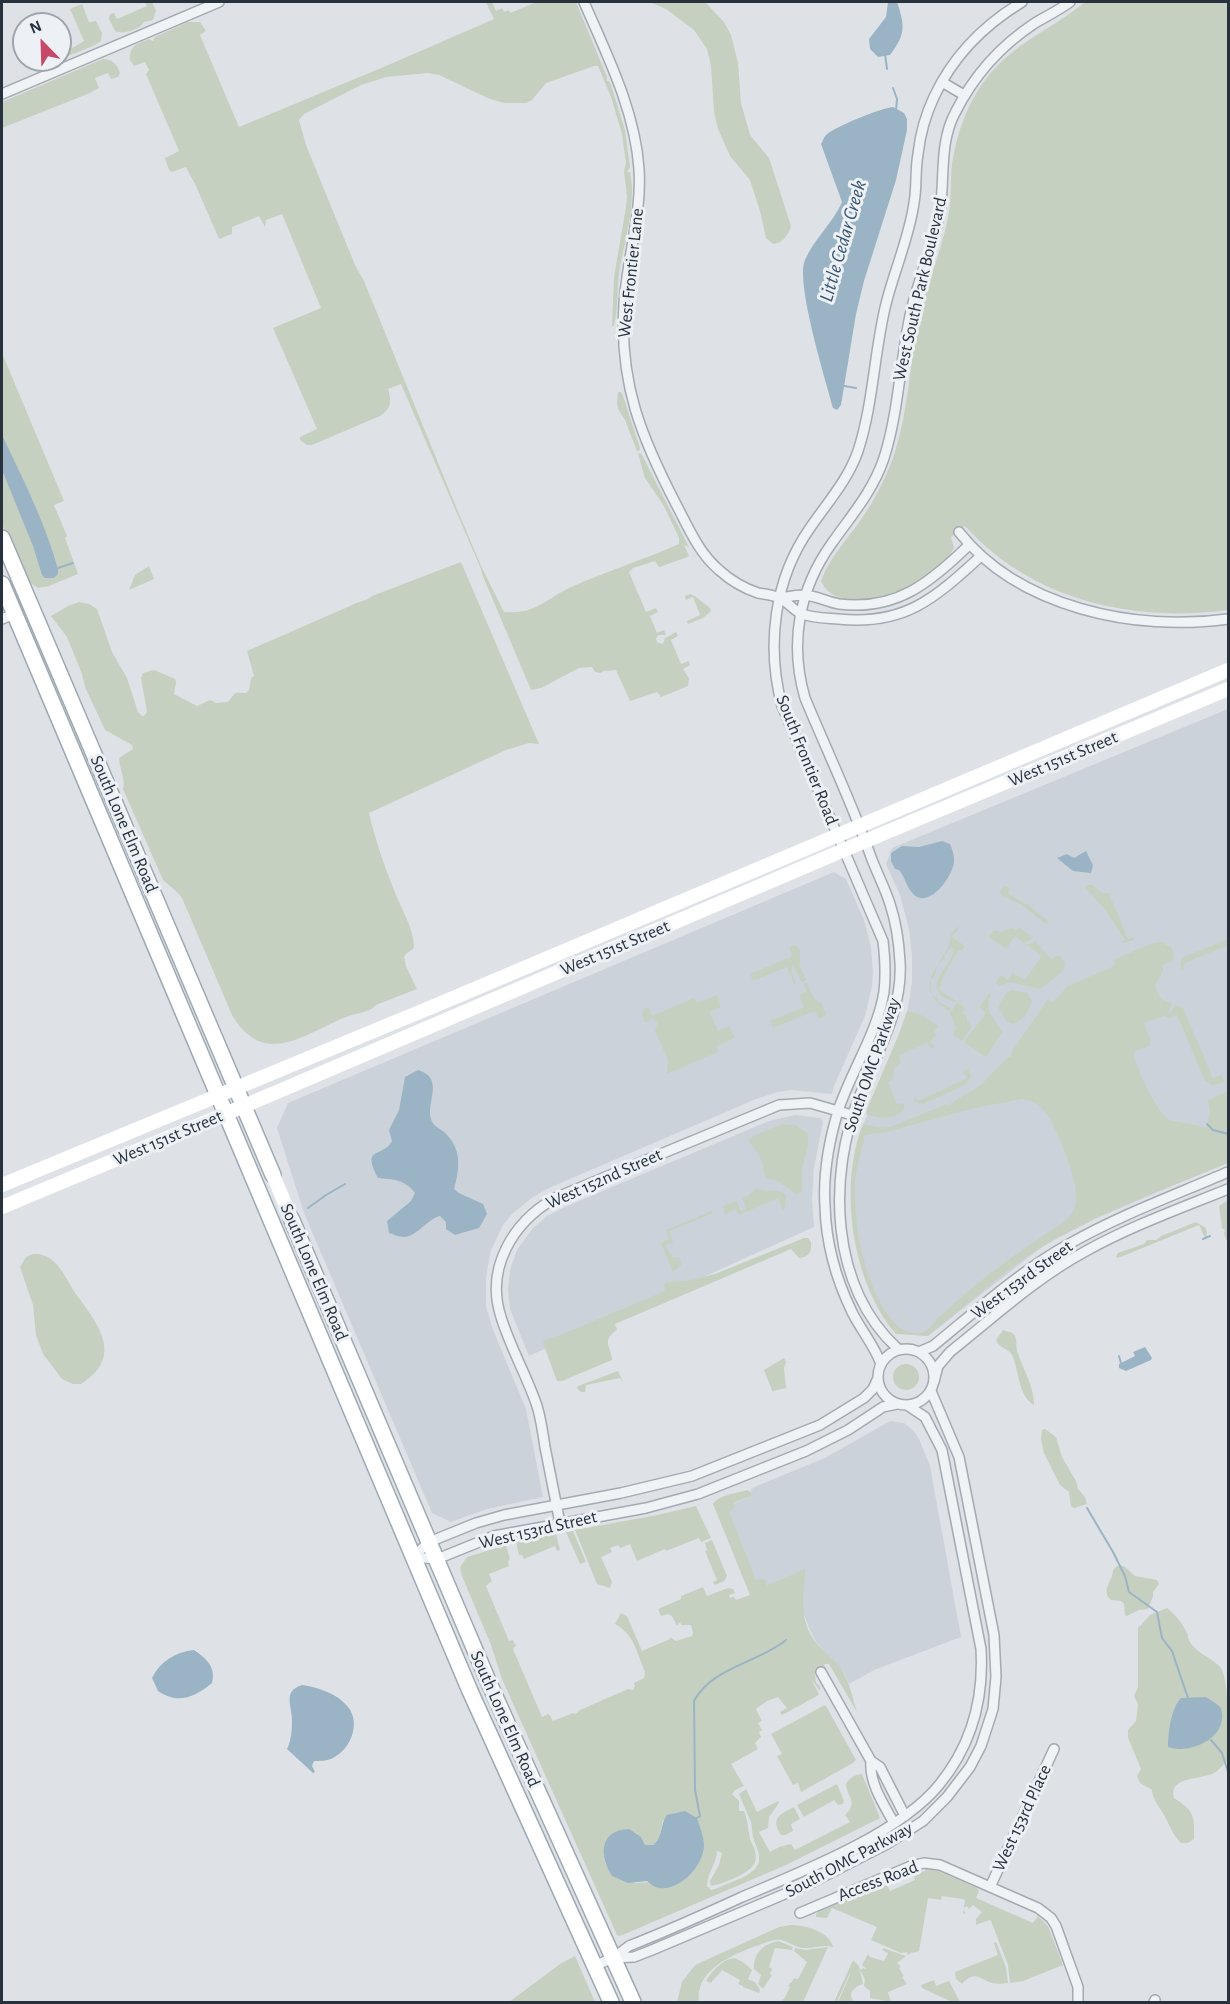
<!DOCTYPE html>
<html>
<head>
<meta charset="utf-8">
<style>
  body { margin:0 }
  #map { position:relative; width:1230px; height:2004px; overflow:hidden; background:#dee2e7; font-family:"Alegreya Sans",sans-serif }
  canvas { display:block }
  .frame { position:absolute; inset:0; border:3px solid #28323d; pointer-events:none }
  .north { position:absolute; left:12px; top:12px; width:60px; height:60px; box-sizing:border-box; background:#edf1f5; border:2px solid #9ea5ab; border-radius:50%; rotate:337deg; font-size:16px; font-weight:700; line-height:24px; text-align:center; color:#28323d }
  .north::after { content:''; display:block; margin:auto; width:21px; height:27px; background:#c6496a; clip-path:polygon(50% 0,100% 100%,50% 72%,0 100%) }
</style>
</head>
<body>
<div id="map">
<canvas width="1230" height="2004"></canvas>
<div class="frame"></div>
<div class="north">N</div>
</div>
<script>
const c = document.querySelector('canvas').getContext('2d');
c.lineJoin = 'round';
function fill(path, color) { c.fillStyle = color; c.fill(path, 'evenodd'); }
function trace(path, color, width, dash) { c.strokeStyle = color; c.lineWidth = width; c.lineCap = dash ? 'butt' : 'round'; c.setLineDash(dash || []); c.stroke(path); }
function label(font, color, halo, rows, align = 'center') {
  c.font = font + ' "Alegreya Sans",sans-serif'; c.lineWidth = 6; c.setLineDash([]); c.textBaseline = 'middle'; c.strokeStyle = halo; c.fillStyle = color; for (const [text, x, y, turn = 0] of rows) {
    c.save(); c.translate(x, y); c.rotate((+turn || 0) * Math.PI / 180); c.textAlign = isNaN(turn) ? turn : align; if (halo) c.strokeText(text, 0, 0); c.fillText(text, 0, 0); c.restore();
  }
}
fill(new Path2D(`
  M1228,709V1162L1095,1219L1043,1246L928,1336L898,1333L885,1317L857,1248L852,1194L861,1130L907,1014L912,982V956L909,929L900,895L886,864L892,848Z
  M834,872L846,879L864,920L871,947L873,973L872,986L865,1016L834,1086L832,1094L791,1090L778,1092L756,1099L549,1188L533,1197L512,1214L503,1225L491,1250L486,1277V1306L493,1330L526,1409L543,1497L487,1509L451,1522L432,1513L304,1213L277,1128L288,1103Z
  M795,1115L821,1118L823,1122L814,1168L812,1200L814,1227L529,1356L510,1309L508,1290L510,1270L517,1250L533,1228L547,1216L567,1206L769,1121Z
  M890,1421L904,1423L914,1431L919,1439L930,1466L961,1637L874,1670L849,1684L844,1673L816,1642L809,1628L803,1612L802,1595L806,1570L767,1585L756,1581L728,1512L735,1508L732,1504L752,1496L751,1490L754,1487L825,1458Z`), '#ccd2d9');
fill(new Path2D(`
  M145,2H152L156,11L153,20L144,22C140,29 124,35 115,31L109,19L110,14L114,13L117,19L147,6Z
  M486,2H492L496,11L502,8L504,12L509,10L510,13L537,2H576L607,77V81H609L611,85L625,130L630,167L627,172H630C637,205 624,242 619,274C617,291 618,309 614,326H612L614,277L626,207L627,196L624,172L626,163L622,134L611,97L598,66H594L546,83L532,100L526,103H504L490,99L439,75L428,73L386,77L361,85L304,114L299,120L306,145L355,265L364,281L454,502L482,568L504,612C538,615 548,596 576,585C610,570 645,559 679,544V538L664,506L645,478L638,454L641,453L689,547L684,545L689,556L685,558L659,567L655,561L633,568L629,572L646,612L656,608L658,612L650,616L657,633L664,630L666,635H658L656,639L657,642L663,644L665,638L676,632L678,636L671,640L681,664L689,661L690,665L683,669L689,678L688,686L661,697L657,692L630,701L616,670L604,671L600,673L595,672L592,667L579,668L541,688L531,690L482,574L481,569L401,384L388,389C392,401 391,409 380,416L312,445H307L300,440V437L317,429L273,328L321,308L282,214L266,220L265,227L259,216L232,227V234L219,239L196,186L186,167L172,172L169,170L165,158L179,151L146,74L149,70L145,62L134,66L130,60C129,46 137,44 149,39L153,41L155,37L188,22H200L206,31L200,35L239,127L386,66L494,19Z
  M650,2H705L724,22L731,35L738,63L741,103L750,135L769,158L791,226C788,236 783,243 773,244L766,238L760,211L750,180L730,156L718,129L714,112L711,66L707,49L694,30L666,9Z
  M1085,2H1228V610C1133,623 1031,600 965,526L951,537L954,548C938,582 840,626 821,581C828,561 842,545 855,528C872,505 886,479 895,452C908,410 910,365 918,322C926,287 941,253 948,217C952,199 950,181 952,163C957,133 967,104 985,80C1015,41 1050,31 1085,2Z
  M82,4L89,22L96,21L102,33L101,41L95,45L61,59L60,55L84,41L70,9Z
  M103,59C112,59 117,64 120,73L118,77L111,79L108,73L95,78L99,88L90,93L2,128V102Z
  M2,353L64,501L54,505L67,536L65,538L78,574L49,586L38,588L33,585L24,577L2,524Z
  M618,392H621L623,396L640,448V450L637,451L625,420L618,409L617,403Z
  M461,562L539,744L529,743L506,750L369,813C375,839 384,865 394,890C401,909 414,928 414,948L406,954L404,957L406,966L417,989L376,1005C370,1013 355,1013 346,1017C304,1034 264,1069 232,1015L182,898L178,893L163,880L123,789C126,779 119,768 119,758L133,749L132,745L105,730L85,687L82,674L67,637L51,616L68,606L79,602L89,604L97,609L112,652L127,678L138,712L142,716H144L147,712L141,678L143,673L154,670L175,679L176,682L174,694L197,706L210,700L216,703L228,702C236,693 231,692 246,693L249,690L251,678L254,676L247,651L350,606C357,601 366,602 372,596Z
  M149,566L154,579L129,590L135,575Z
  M690,594L695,596L710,608L711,611L703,618L688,624L687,621L700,615L693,597L686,600L685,596Z
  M1088,885H1092L1102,893H1109L1128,939L1134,937V940L1120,944L1125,940L1107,912L1085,887Z
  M1005,886L1010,888L1008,894L1031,907L1049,922L1046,924L1022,905L1001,895L1000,890Z
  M960,926L952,937L965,946L962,951L959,950L945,973L939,990L956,1001L955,1002L942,997C925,978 955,966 953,948L949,949L944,957L945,958L938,964L934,978H932L931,980L932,995L939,1000L938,1002L951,1008L949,1011C916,989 932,976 947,949C953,939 946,934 960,926Z
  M1011,928L1015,930L1020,928L1033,938L1024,943L1015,936L1006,949L989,937L994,930L1002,932Z
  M1228,939V945L1185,963L1182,971L1180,964L1182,958Z
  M1035,941L1051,959L1060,955L1065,964L1063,971L1040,989L1010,982L1000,986L996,983L1001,975L1008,980L1013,973L1025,980L1042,956L1027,945Z
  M1161,942L1166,943L1165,945L1171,947L1174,955L1172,961L1163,965V970L1155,986L1161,999L1172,1004L1167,1015L1172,1011L1175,1005L1183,1008L1213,1078L1221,1075L1225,1082L1212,1085L1205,1081L1177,1015L1169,1018L1164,1016L1144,1023L1151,1042L1149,1046L1136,1051L1133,1056C1138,1069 1158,1116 1170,1120C1182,1123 1194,1124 1206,1128L1210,1113L1208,1100L1228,1091V1163C1167,1189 1101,1211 1044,1246C1002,1271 966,1306 928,1336L896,1334C852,1283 838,1186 863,1124L878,1127H890L945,1105L950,1106L951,1103L981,1085L1008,1057H1011L1012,1051L1048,999L1053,1002L1068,986L1114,966L1115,959L1153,943ZM1022,1099C1045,1102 1051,1121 1060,1140C1067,1155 1080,1191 1075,1206C1070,1221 1055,1228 1043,1236C1006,1260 970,1288 938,1318C934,1322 931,1327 926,1331C921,1334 919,1333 913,1333C885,1330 867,1274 861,1250C856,1230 855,1205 855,1185C855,1168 862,1152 865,1135L886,1132L975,1108Z
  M794,945C803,950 800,955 800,964C800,969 804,975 806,980L802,982L789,958L793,956L789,947Z
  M788,958L793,965L791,971L796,984L795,985L787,967L753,981L750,974Z
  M804,983H807L814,998L822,1004L826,1013L825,1016L819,1019L815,1011L773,1028L770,1021L804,1007L799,995L807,991Z
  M1012,990L1027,993L1032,1001C1030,1010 1023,1022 1013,1024L1006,1021L998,1007L1007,992Z
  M989,993L991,995C983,1010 995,1020 1003,1032L986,1057L964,1042L986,1013L979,1007Z
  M717,995L721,1007L710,1012L718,1031L729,1026L735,1038L716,1046L718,1052L667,1074L668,1060L655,1030L658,1023L652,1018L648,1022H645L642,1014L643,1009L648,1007L652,1016L694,998L697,1003Z
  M958,1002L965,1008L962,1013L967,1016V1021L972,1026L962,1041L953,1034L956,1029L950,1013Z
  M907,1011L921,1015L938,1026L934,1032L936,1034L930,1042L935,1047L931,1049L927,1042L925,1044L899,1055L901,1062L894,1069L893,1079L888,1082L897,1104L904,1103V1110C894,1120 878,1119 866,1114L867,1109L899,1034Z
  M967,1069L969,1071L971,1076L967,1083L961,1087L922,1104L915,1101L914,1096L918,1101L961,1081L967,1078L963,1072Z
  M782,1124L795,1125L808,1134V1146L802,1168V1190L801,1193L796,1194L778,1181L765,1178C764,1162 759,1153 748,1141L755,1135Z
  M756,1188C767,1194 778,1187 786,1195L785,1209L783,1210L778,1198L739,1215L736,1209L725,1214L723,1206L736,1201L741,1211L746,1209L742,1198L749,1195Z
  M1228,1200V1244L1224,1234L1225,1230L1222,1228L1219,1206Z
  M712,1211L713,1213L669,1231L673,1242L666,1245L668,1251L674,1258L679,1257L682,1264L673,1272L661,1243L669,1239L666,1230Z
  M1196,1222L1206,1228L1207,1237L1205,1238L1199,1225L1118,1258L1116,1257L1118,1253L1144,1244L1147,1240H1156L1161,1236Z
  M804,1238H808L811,1242C812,1252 809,1257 799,1258L791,1249L615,1324L617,1330C601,1341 611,1346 612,1360L562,1381H557L543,1343L545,1340L558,1336L665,1291L664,1285L666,1282L687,1281L715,1274Z
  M33,1254C58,1252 66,1281 78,1297C100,1326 123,1358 81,1384H73L62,1379L43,1354L36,1335L33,1305L20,1267L26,1257Z
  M1003,1330C1008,1332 1013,1332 1015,1336C1017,1341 1016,1346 1017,1351C1023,1369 1034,1386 1034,1405C1018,1395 1019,1372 1013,1357C1009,1348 1000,1349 996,1340Z
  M784,1358L786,1362L784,1368L786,1388L773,1391V1393L764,1370Z
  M893 1377a13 13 0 1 1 26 0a13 13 0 1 1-26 0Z
  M618,1371L624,1384L620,1378L586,1385L585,1392H581L577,1388L578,1386Z
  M1045,1429L1056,1437L1062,1457L1076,1481L1078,1489L1085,1497L1087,1504L1074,1508L1071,1506L1069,1492L1060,1485L1044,1453L1041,1439L1042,1430Z
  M747,1490L751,1492L752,1496L733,1503L735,1508L729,1512L756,1580L765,1579L767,1585L806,1569C803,1596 798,1622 818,1645C825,1652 839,1664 843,1672C850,1684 853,1699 857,1712L829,1664H824L826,1669L815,1674L816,1683L820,1686V1691L811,1679L819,1694L817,1696L782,1715L780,1712L787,1708L778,1697L767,1701L756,1709L762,1721L758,1723L762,1730L759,1732L761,1737L755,1743L758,1749L731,1764L744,1786L735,1790L732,1794L739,1801V1811H744C748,1821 748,1829 750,1839C753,1847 758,1853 755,1862C752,1873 722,1884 711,1886L710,1881L719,1865L722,1853L717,1851C717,1863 707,1873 707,1886L711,1890L715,1889L746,1876L755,1869L759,1862V1854L753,1837L751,1822L739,1794L746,1789L757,1812L778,1801L779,1803L769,1817L768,1828L759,1832L770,1852L779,1847L791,1844L795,1850L850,1822L845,1815C859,1802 847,1798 846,1784C849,1778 856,1774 862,1774L880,1818L786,1865L620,1936L617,1935L502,1679L491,1645L462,1576L460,1567L467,1557L506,1545L510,1559L508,1561L509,1566L489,1574L492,1581L486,1586L509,1641L513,1640L515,1645L517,1644L513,1649L542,1717L549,1714L553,1721L573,1713L576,1714L580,1710L628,1689L633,1690L635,1686L634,1683L644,1678L645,1672C637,1653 634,1634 615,1624L621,1613L627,1616L642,1651L670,1639V1637L676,1641L692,1636L693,1633L691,1625H681L680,1622L677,1626L672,1616L668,1614L661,1616L658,1609L681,1599V1596L703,1587L707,1596L728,1588L733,1589L735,1593L729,1595L730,1598L734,1597L736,1600L750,1595L713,1504C720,1494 735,1494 747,1490ZM697,1818C706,1845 706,1861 683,1880L635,1883L612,1876C604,1863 600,1852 609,1838L641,1837L645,1845H653L659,1839L663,1820Z
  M696,1506L711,1538L701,1542L699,1538L666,1551L665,1549L637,1561L630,1544L620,1548L618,1545L610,1548L612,1552L601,1557L612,1582L610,1588L597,1584L575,1530L657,1515Z
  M573,1531L586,1562L580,1564L566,1532Z
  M556,1534L560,1550L557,1551L555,1546L524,1559L522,1555H519L516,1542Z
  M712,1540L727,1576L724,1581L715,1585L713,1582L717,1580L705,1551L707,1550L705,1543Z
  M1117,1566H1124L1135,1576L1157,1580L1159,1584L1153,1592V1596L1148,1609L1139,1610L1127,1616L1125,1615L1124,1604L1121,1601L1111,1600C1100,1590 1113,1581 1113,1570Z
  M1167,1608C1175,1614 1183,1624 1187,1633C1189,1637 1187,1637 1190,1642C1198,1655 1212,1657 1221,1668C1230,1684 1228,1738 1228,1760C1224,1764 1219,1770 1214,1773C1201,1780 1168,1776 1174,1798C1193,1810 1195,1815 1194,1839L1188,1843H1181C1172,1834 1169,1824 1163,1813C1158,1805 1153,1800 1152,1790L1140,1783L1137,1776L1141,1769L1128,1738V1730L1136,1721L1138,1704L1134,1696L1138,1687V1628L1150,1615Z
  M823,1706H826L856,1760L853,1763L801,1792L798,1783L793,1785L777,1756L782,1754L771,1734Z
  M837,1784L844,1801L843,1804L838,1805L834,1800L804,1817L797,1805Z
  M794,1807L800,1819L791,1824L793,1831L785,1835H781C770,1818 780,1814 794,1807Z
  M926,1869L938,1871L977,1888L979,1891L976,1898L1033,1923L1038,1916L1048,1926L1063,1965L1023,1981L1010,1983L1008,1965L991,1921L989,1920L976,1925V1919L982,1912L973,1905L969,1909L967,1906L965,1907L963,1910L966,1913L963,1914L965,1900L962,1899L942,1896L941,1900L928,1898L919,1951L913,1953L912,1952L908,1955L907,1952L901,1953L871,1940L877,1927L832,1908L827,1918L816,1917V1914L820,1911L886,1883L890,1891L915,1880L913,1872L920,1870L924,1872Z
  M790,1925C805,1925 829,1931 833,1947C824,1944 816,1948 806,1948C795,1949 786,1938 775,1940C768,1941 760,1945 753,1947C730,1956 695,1971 699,2002H677L682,1982L695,1965L779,1927Z
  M778,1941L793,1947L792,1950L775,1948L769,1967L772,1969L770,1974L772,1975L763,1989L758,1984L761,1975L754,1969C753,1954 763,1944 778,1941Z
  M996,1942L1006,1967L1008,1983C1003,1984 997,1984 993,1983C979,1980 976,1969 962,1984L956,1979L955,1972L998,1955L994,1943Z
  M828,1947L803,2002H784L782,2000L784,1999L790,1987L788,1986L790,1983H791L794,1978L798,1979L807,1962L794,1951L795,1948L806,1950Z
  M883,1948L906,1956L897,1963L901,1967L899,1968L904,1976L902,1977L907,1984L888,1992L891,2002L870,1998V1991L864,1986L865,1979L860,1970L863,1968L868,1970L862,1965L868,1954L870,1957L884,1961L888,1953L882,1950Z
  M575,1956L595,2002H509L560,1964Z
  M735,1958L743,1962L752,1970L748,1979L755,1982L760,1990L759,1993L743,1987V1986L738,1984L740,1980L722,1970C720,1974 714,1978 711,1983L706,1981C712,1971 722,1959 735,1958Z
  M853,1960L859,1966L863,1984C854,1987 847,1993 854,2002H838L850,1975V1973L837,2002H834Z
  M934,1980L936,1986L949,1981L960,2002H949L950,2001L922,1988L921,1985Z`), '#c6d0c0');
fill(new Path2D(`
  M888,2H897C905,26 906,34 890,55L878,57L870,49L869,39L886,17Z
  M893,107L904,113L907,119V130L896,180L864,281L856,314L841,405L837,410L833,408C826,381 795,282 805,260C814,239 833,223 842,202L821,144C823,141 823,138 826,135C834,127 881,108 893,107Z
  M2,435C23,479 45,522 58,569V574L54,578H45L42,575L33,546L2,470Z
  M942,841L950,844C952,849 955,857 954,862C953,876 929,910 913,894C907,888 905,877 899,870L895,869L891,861V853L902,846L919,847Z
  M1086,851L1093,865L1091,873L1073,871L1057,858L1067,854L1074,858Z
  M418,1070C445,1078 426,1102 431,1119C433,1126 439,1128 444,1132C462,1148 460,1168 454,1189L459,1193L483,1204L487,1214L479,1228L455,1235L446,1229V1222L440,1216C427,1219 418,1236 404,1237C399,1237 393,1234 389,1233L387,1221L411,1201L415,1193C406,1180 392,1179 378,1178C361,1145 382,1159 392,1141L389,1130L399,1110L405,1077Z
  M1145,1347L1152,1358L1151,1360L1126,1371L1119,1368V1364L1135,1356L1133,1352Z
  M194,1650C207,1659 216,1667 212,1683C195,1697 178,1705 158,1691L152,1678C160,1661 176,1652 194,1650Z
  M302,1685C318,1687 338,1694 348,1707C361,1723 351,1749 333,1758C327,1761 320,1761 314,1761L312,1766L315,1772L313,1773L287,1749C292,1740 293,1721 291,1711C289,1698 287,1690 302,1685Z
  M1206,1697C1210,1700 1218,1704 1221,1708C1230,1738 1189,1755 1168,1747C1168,1733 1171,1708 1181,1698Z
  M685,1811L697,1818C700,1827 704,1837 704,1846C703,1866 680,1891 659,1888C654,1887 651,1884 647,1881L628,1883L612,1876C599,1856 599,1830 629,1829L641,1837L645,1845H653C663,1838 660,1824 667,1815Z`), '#9bb4c5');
trace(new Path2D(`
  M885,54L887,69
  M893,88L897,99L896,111
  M844,386L856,388
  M58,568L73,563
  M1207,1124L1213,1130L1228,1134
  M308,1208L326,1195L345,1184
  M1203,1239L1210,1236
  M1119,1356L1121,1363
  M1087,1508L1113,1552L1125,1576L1129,1592L1157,1612L1162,1638L1172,1651L1188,1698
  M1211,1740L1222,1753L1228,1772
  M697,1818L700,1816L695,1790L694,1701C712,1667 758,1663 786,1640`), '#9bb4c5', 2);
const street = new Path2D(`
  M584,2C607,55 635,110 639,169C642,214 627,258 624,304C619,383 641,437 677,506C689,529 699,553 719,570C730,580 743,588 758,593C765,594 773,595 780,598C788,602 794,611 802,614C813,618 826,618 838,619C905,626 935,598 981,556
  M942,82L964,95
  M2,94L219,2
  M959,532C1019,608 1136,632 1228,619
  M780,598C787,597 795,595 803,595C815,595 827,602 839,604C896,611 930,583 969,545
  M2,619L14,614
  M878 1377a28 28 0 1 1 56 0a28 28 0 1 1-56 0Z
  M898,1349C830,1287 827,1176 860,1095C877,1052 903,1010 900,962C899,943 896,922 890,904C885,888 877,873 871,857C852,803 827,751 805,698C789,643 799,589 832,543C851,516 873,491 884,458C899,411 900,359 911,311C919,277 934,245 940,211C945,179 939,143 955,113C974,75 1000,46 1035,23C1047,16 1059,10 1070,2
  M919,1352L933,1346C976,1311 1020,1271 1069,1244C1120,1215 1175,1195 1228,1172
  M881,1364C874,1345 861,1330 852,1312C836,1279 826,1243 825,1206C823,1175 829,1141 838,1111C851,1071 877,1034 884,992C886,975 885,958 883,941L782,706C766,646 774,579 810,528C827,503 848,480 858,451C873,405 874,355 885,308C893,273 909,239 914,203C917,187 915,170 918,154C920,135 926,114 934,97C953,56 984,25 1022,2
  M934,1382L938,1366L950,1352C994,1317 1036,1278 1086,1251C1131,1226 1181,1208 1228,1189
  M560,1523C555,1498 550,1472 545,1447C543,1433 541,1419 537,1406C527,1376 510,1347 501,1317C485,1268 513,1222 555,1198L779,1105L810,1103L852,1115
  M413,1557L437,1559L494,1536L646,1508L698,1494L806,1451L848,1430L883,1407L897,1404
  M413,1557L429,1542L476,1523L504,1515L621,1493L692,1476L820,1425L864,1398L873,1389L877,1380
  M821,1672L871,1761C869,1783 884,1805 894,1823
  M871,1761L880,1767L905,1816
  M990,1887L1054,1749
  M800,1913L911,1866L924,1863L940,1865L1038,1908L1051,1918L1056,1926L1078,1987V2002
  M613,1958L634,1957L652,1950L813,1882L887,1844L923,1821L947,1797L970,1767L981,1746L993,1709L996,1677L994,1635L959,1457L931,1391
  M594,1966L613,1958L629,1946C667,1931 705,1914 742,1897C801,1872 899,1834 939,1785C971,1746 984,1699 981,1649L942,1450L925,1417L907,1405
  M1154,2002L1155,2000`);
const primary = new Path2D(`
  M2,538L273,1175
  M2,584L470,1691L611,2002
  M291,1218L489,1683L633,2002`);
trace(street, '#a4aab1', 12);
trace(primary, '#9ea8b2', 18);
trace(street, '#f0f3f5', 9);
trace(new Path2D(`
  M273,1175L291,1218
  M2,1185L439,1004L1228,670
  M2,1207L244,1106L844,850L1228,689`), '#fff', 14);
trace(primary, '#fff', 15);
label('18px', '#28323d', '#edf1f5', [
  ["West Frontier Lane",631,273,-84],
  ["West South Park Boulevard",920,289,-77],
  ["West 151st Street",1063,759,-23],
  ["South Frontier Road",807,760,68],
  ["South Lone Elm Road",124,824,67],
  ["West 151st Street",615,948,-23],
  ["South OMC Parkway",872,1065,-71],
  ["West 151st Street",168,1138,-23],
  ["West 152nd Street",604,1179,-24],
  ["South Lone Elm Road",314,1272,67],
  ["West 153rd Street",1022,1280,-36],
  ["West 153rd Street",538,1530,-13],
  ["South Lone Elm Road",505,1719,66],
  ["West 153rd Place",1022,1818,-65],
  ["South OMC Parkway",849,1860,-28],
  ["Access Road",878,1881,-21]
]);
label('italic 20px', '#35556e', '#edf1f5', [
  ["Little Cedar Creek",843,241,-74]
]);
</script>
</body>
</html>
